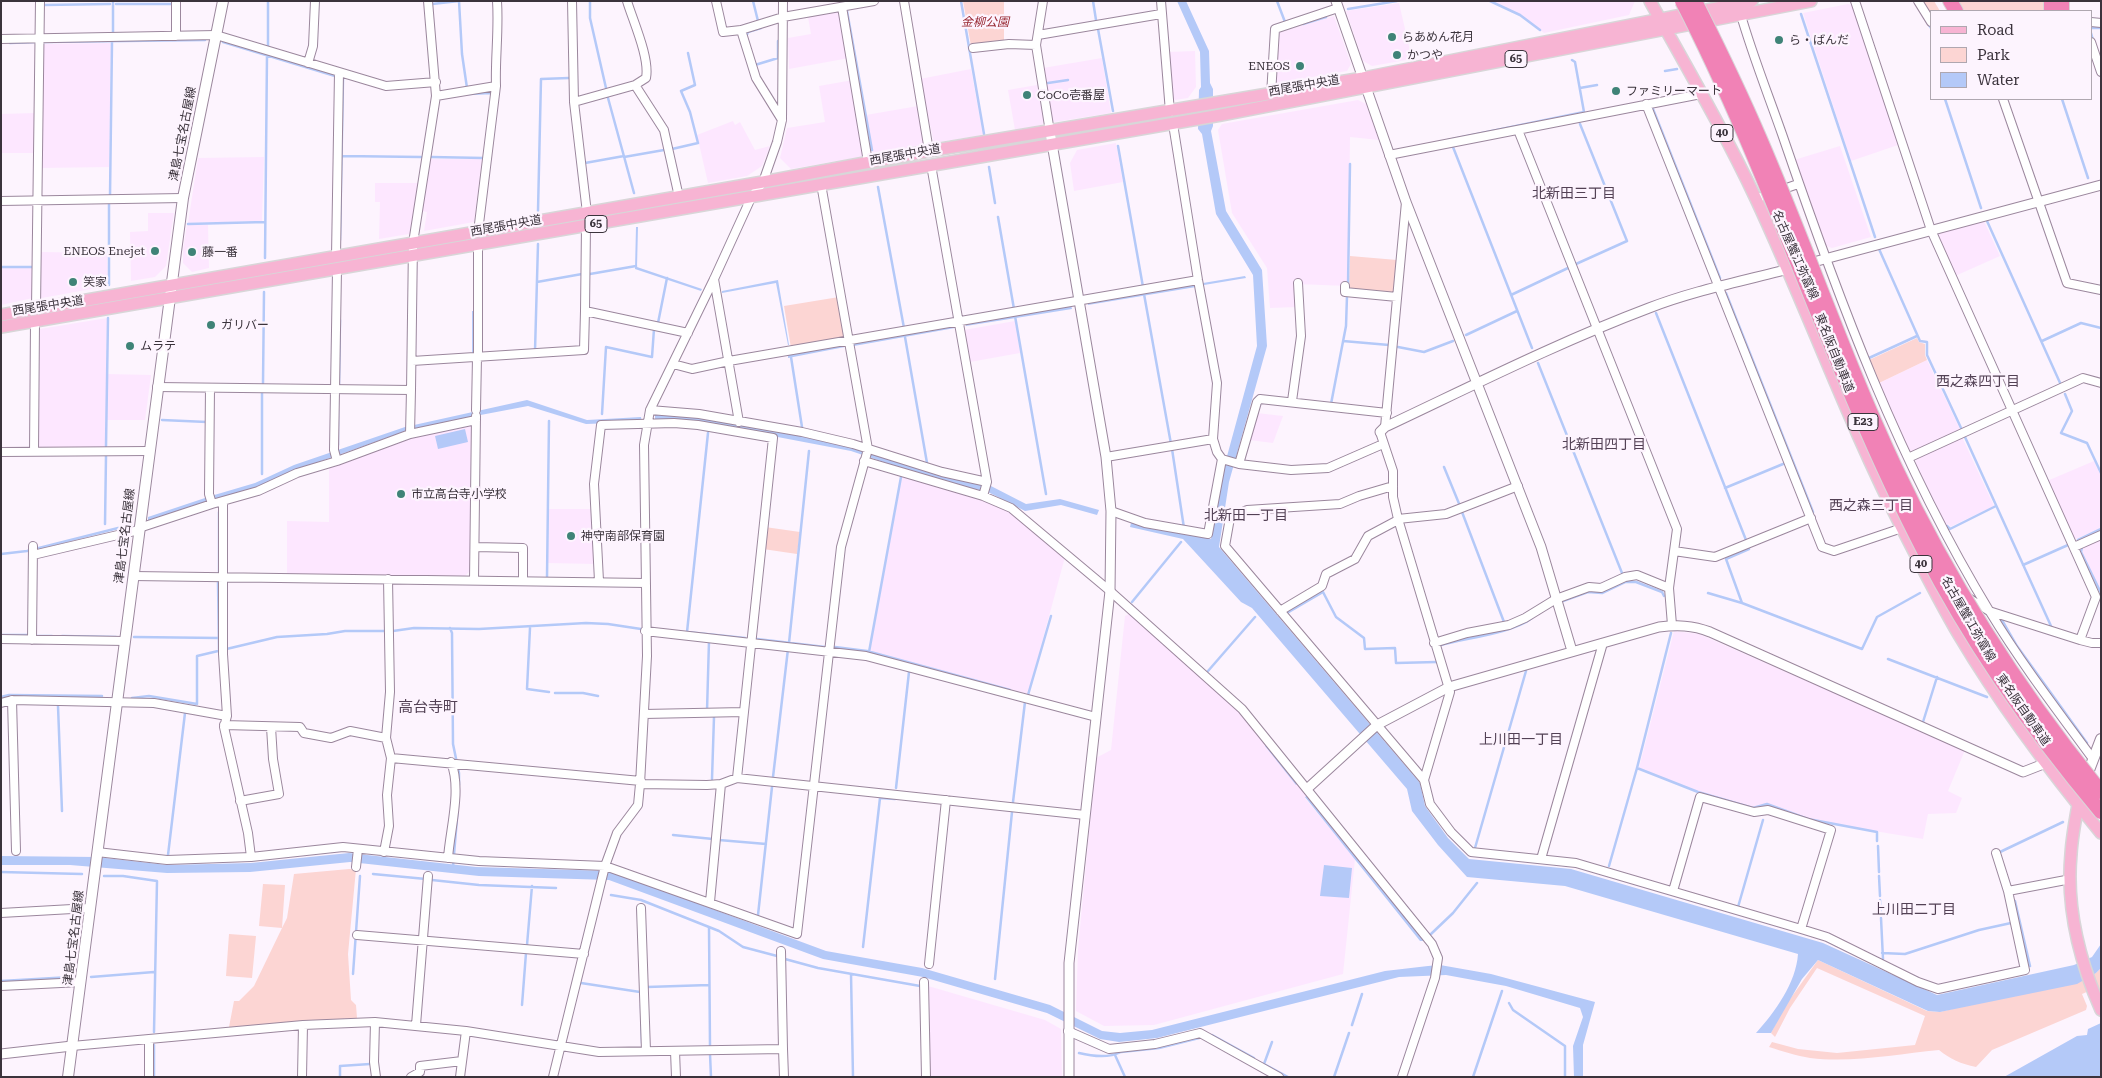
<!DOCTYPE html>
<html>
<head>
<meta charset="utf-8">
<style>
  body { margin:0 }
  #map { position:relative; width:2102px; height:1078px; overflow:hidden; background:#fdf4fe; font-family:"Roboto Serif",serif }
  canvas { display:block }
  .frame { position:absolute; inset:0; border:2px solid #3b333c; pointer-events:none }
  .legend { position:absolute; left:1930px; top:10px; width:162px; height:90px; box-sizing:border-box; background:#fdf4fe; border:1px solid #afa7b0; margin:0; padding:6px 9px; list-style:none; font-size:15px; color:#3b333c }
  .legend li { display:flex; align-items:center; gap:10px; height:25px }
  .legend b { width:25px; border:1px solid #afa7b0 }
</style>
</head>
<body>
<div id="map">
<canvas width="2102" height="1078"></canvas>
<div class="frame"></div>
<ul class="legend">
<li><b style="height:6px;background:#f7b4d3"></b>Road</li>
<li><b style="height:14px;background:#fcd5d3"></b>Park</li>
<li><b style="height:14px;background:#b4c9f8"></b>Water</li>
</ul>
</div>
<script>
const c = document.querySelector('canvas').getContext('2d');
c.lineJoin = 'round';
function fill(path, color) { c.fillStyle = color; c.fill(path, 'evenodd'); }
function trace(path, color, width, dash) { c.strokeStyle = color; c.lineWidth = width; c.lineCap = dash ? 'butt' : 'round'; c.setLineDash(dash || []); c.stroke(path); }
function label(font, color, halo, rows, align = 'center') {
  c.font = font + ' "Roboto Serif","Noto Sans JP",serif'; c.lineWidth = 4.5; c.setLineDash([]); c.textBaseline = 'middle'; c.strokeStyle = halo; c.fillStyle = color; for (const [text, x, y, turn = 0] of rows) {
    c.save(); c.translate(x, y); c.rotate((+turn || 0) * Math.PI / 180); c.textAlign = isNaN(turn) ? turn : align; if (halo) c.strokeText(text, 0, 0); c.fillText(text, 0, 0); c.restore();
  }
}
fill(new Path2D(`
  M1493,1H1635L1629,15L1544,33L1521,15Z
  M1399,3L1412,59L1372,66L1363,61L1346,11Z
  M1848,4L1853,6L1898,145L1851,161L1803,13Z
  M838,12L841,15L849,58L789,69L788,38L811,34L808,17Z
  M1334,16L1351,64L1347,71L1272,84L1278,33Z
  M111,43L109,167L41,168L42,47L45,44Z
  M1195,51L1196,87L1188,98L1175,100L1172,98L1168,52Z
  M1102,58L1111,113L1055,122L1052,121L1043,68Z
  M971,69L983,135L934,143L920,79Z
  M853,80L864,154L862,157L791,169L780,158L787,128L825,122L819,86Z
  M1037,85L1044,121L1042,125L1015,130L1008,90Z
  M1358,100L1366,104L1379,140L1350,137L1348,286L1296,284L1297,307L1270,308L1267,268L1232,213L1218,130L1222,124Z
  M918,106L924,142L921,146L873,153L866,115Z
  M35,113V153H1V114Z
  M733,121L735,125L740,122L755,150L770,146L762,166L747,176L708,183L697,135Z
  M1116,143L1123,182L1074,191L1070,163L1077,150Z
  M1840,146L1871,237L1832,248L1824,245L1794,160Z
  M264,157L262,221L188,223L198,158Z
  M430,159H482L474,222L424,231L427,212L421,211Z
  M375,183H419L412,231L409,234L379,239L380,202H375Z
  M148,213H174L166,266L155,277L131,281L130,232L148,231Z
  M1984,221L2000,256L1955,276L1937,237L1939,232Z
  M187,225H208L209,268L192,272L183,263V250Z
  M40,252L107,253L108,286L42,298L39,297Z
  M1,268H33V298L1,305Z
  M107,318L106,374L151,375L145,420H105V449H40L37,446L38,331L40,329Z
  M1015,321L1020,353L970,362L964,330Z
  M1927,360L1961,431L1915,452L1908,451L1879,383Z
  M1257,413L1283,416L1273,443L1249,440Z
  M470,423L473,425L472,569L464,577L287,575V521L329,522V466L407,438Z
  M1962,437L1994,506L1950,527L1949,524L1946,526L1915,464L1917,458Z
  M2094,461L2101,475V528L2076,539L2073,538L2047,481Z
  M902,476L1004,507L1011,511L1065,557L1028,694L870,651Z
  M549,509H591L595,564L548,563Z
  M2101,539V592L2082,553L2084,545Z
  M1131,613L1242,713L1308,795L1305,798L1355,859L1343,974L1154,1025L1104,1026L1076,1011L1078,949L1096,758L1111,750L1125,616Z
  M1674,631L1699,634L1965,750L1948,791L1962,798L1956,813L1928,814L1923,839L1850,827L1809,818L1768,804L1753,807L1698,791L1639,768Z
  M928,986L1045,1020L1061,1029L1062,1077H930Z`), '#fde7ff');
fill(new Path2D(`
  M963,1H1004V42L971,46Z
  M1920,1H1934L1940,11H1931V17Z
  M1956,1H2046L2047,11H1963Z
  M1350,256L1397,260L1395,290L1391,293L1349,288Z
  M839,297L845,333L843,338L791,348L784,306Z
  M1917,338L1919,342L1925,344V355L1927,360L1879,383L1869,360Z
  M765,527L800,532L797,554L763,549Z
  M349,869H356L348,954L351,1000L356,1005L357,1018L229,1027L234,1001H239L254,986L282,928L259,926L263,884L285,885L282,928L287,918L294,874Z
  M229,934L256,936L252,978L226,976Z
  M1818,960L1927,1011L1940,1012L2096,973L2101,968V1000L2096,988L2082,994L2087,1006L2086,1010L1992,1050L1976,1067C1961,1064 1950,1059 1939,1050C1897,1054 1853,1063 1810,1058C1797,1056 1782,1051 1769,1047L1772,1042L1798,1049L1837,1053L1915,1045L1925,1016L1817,968L1790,1008L1775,1037L1771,1033L1785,1006Z`), '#fcd5d3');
fill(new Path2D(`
  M1177,1H1186L1209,51L1210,83L1213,89V126L1211,131L1226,211L1262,270L1267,346L1229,482L1219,547L1420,783L1425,806L1448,838L1469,859L1571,869L1823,943L1937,995L2074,965L2092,957L2101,944V968L2096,973L2077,984L1940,1012L1928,1011L1818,960L1802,979L1771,1033H1756C1775,1012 1796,983 1798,954L1565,886L1467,877L1438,845L1412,811L1407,789L1252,608L1241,602L1183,539L1130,527L1131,523L1211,539L1220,482L1257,346L1253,275L1216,214L1202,134L1198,129L1199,90L1201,87L1200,52Z
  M636,227H638L637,267L702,289L701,291L635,269Z
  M1245,276L1246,278L1204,285L1203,283Z
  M778,280L789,345H788L776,283L722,293V291Z
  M1195,284L1196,287L1088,305V302Z
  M1071,305L1072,309L966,326V323Z
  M472,311H475L474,353H472Z
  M954,325L955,328L854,346V343Z
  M844,344L845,347L788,358V354Z
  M527,400L587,420L641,417L642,422L586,424L528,406L470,417L406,431L296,470L256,488L204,502L148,522V517L211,496L255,483L294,465L405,427Z
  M671,414L700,417L853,446L940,474L989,485L1026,504L1060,499L1099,510L1097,515L1061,505L1025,511L988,492L943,482L851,451L699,422L655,421V415Z
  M465,429L468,442L438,449L435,436Z
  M1267,744L1298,783L1296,785L1265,746Z
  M1308,795L1422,937L1423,941H1420L1305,797Z
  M349,853L476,867L610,871L826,951L922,968L1050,1005L1102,1031L1120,1033L1152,1030L1385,971L1428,966L1440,965L1491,974L1595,1002L1583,1045V1077H1574L1573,1046L1583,1017L1580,1008L1506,986L1446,975L1399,977L1157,1038L1119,1042L1100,1039L1047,1013L923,977L823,959L609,880L479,876L350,862L250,872L167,873L70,865H1V856L97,857L167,865L251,863Z
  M1324,865L1352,868L1349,898L1320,896Z
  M2101,1023V1077H2004L2077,1036L2087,1035L2088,1029Z`), '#b4c9f8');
trace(new Path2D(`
  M459,1L462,54L467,88
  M590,1V18L606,88
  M753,1L758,21
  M961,1L984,134
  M1093,1L1096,20
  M1277,1L1285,22
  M1490,1L1520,15L1540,30
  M116,4H172
  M432,4L459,1
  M44,5L110,4
  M1348,9L1397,1
  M847,11L872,150
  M1801,14L1875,237
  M1303,24L1326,17
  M1929,25L1931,28
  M2091,28H2101
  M1098,29L1113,111
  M2091,33L2093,40
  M113,34V1
  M746,37L748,32L761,28
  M44,42L205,40
  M223,42L335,76
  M10,43L35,42
  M268,47V1
  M755,63V65L778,58V41
  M1665,71L1677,69
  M1048,83L1068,80
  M1580,88L1597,85
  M468,94L491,93L492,94
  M608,98L634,193
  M1945,99L1981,208
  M2062,99L2088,178
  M1653,109L1720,278
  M1448,140L1584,112L1575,62L1572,60
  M1118,146L1143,287
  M1453,147L1532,348
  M672,149L698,143L690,112L681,91L695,85L688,53
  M342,156L421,157
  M431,157L484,158
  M624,157L664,150
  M585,163L624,156
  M989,167L995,203
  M878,187L904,328
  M110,196L112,42
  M538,211L541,79L569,78
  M998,217L1014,309
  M1987,221L2061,385
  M188,224L265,222
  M340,240L343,79
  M1879,249L1920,341L1927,342V355L1962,430
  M265,258L267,55
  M1576,264L1627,241L1580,124
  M1,267H33
  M590,274L636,266
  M537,282L582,274
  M109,285V204
  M1348,285L1350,164
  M1726,293L1813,512
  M1144,294L1171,444
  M1511,295L1568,268
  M1656,313L1746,540
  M1015,316L1046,494
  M658,323L667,278
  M1466,335L1517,311
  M905,337L927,463
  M1343,341L1389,345
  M2042,341L2081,323L2101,328
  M1398,347L1424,352L1453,341
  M535,351L538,244
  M791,357L802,427
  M1869,358L1917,336
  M1538,363L1622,573
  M263,383L264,292
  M339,385L340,320
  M2065,394L2072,411L2061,433L2087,443L2101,473
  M1331,404L1346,326L1347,296
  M602,414L606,347L652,357L654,329
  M162,420L207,422
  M1965,437L2051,626
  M338,445V410
  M106,446L108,318
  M1172,449L1184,528
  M1444,467L1460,506
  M262,474V392
  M1725,488L1783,464
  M1462,512L1504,622
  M105,524L106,456
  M1947,526L1950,529L1996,506
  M2078,540L2101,529
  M2082,547L2081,552L2101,593
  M1,554L27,551L130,525
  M2023,565L2068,545
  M219,573V512
  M547,577L549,421
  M218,582L219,652
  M1708,593L1742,603L1862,649L1877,617L1920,593
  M1563,601L1588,592L1602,593L1625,582H1636L1662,592L1664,596
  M1132,602L1181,542
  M1742,603L1726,559L1749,549
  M1287,613L1323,592L1336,617L1364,638L1365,649L1395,648L1396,663L1437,662
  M2002,620L2017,646L2087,743
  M450,628L452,633L453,744L459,773V785
  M530,628L527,689L549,692
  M687,632L708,433
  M687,632L745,638
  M1,635H27
  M36,636H52
  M62,636L116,637
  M134,637L219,638
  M757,639L825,647
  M789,643L809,451
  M1441,645C1466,638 1513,633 1532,618
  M835,647L867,651L1010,690
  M869,652L901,477
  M1888,659L1987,697
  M1208,671L1255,617
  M555,693H583L598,696
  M1028,695L1051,616
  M1,697L9,695L102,696
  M132,698L149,696L197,704V656L277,637L327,634L345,631H393L414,628L479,629L586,623L608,624L641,629
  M58,706L62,811
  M707,711L709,641
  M1923,722L1937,677
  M1637,768L1698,792L1753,808L1767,804L1808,819L1877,832V841
  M773,777L788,649
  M712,779L714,717
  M896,788L909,672
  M1013,802L1025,702
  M673,835L713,839
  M719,840L766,844
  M1878,846L1879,872
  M1475,848L1526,671
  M2000,852L2063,822
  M168,855L185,713
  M1609,866L1637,768L1671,633
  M453,867L458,806
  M1,872L82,874
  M373,874L426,879
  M104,876H123L157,881L154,1032
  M1879,876L1880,896
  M432,880L479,885L556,888
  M611,895L641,900L719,931L743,947L777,956
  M1880,900L1881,915
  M2015,901L2030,966
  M1738,907L1763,820
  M758,915L772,787
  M1881,918L1883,959
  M709,927L710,1046
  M1431,934L1453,913L1477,883
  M527,945L532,886
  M863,947L880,798L895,799
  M1882,953L1905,954L1979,930L2011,923
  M785,959L818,968L920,986
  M353,974L360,876
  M851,974L853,1077
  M91,977L154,972
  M995,979L1012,812
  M1,981L71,977
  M581,983L640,992
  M647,987L709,985
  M1509,1003L1513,1010L1565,1046V1077
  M522,1005L526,953
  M641,1005L642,1043
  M1352,1025L1362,994
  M1212,1035L1254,1058
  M1272,1042L1264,1064L1288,1077
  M1079,1053C1091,1056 1109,1058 1121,1052L1159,1048L1199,1038
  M710,1054L711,1077
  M1115,1055L1125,1077
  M154,1077V1045
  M340,1077V1066L370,1064
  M1334,1077L1349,1033
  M1473,1077L1502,991`), '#b4c9f8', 2.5);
const minor = new Path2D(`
  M572,1L574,102L587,213
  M716,1L723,32L741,30L783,17L874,1
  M904,1L929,151
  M1043,1L1036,45L1050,132
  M1161,1L1170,112
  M1855,1L1931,230L2096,597L2080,640
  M1918,1L1931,22
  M842,7L868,162
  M1740,12C1752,54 1768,94 1782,134C1838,298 1899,463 1990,612C2021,663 2057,710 2093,759
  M2091,22L2101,23
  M741,30L756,78L782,120
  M1038,35L1161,14
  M176,36V1
  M1,39L216,35L386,86L436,82
  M2091,42L2101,72
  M973,48L1009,44L1036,45
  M308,63L313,46L315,1
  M635,85L664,130L679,197
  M1271,95L1275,29L1338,8
  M436,96L496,86
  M2003,99L2067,283L2101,290
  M574,102L635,85L646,78C650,58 633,21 627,1
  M1646,104L1822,547L1834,551L1902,528
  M1173,124L1198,280L1217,383L1213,439L1217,452L1222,459L1239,464L1291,470L1328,468L1383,444
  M1518,130L1677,529L1669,588L1672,625
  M1389,155L1701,94
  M931,165L987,482L983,496
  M1755,199L1798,184
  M1,201L183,198
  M586,226L585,311L688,333
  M478,232L496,86C495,58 499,30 497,1
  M478,245V357
  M336,256L339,72
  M337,270L334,450L337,461
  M714,279L739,422
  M1345,286V292L1397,297
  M36,308L40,1
  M412,361L584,350L585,311
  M673,364L692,369L729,361L1198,280
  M157,387L411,390L413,243L436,96L428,1
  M210,388L209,494L212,504
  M1292,401L1301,336L1298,283
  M476,410L477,357
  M650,410L699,414L802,432L853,444L942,472L987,482
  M1385,427L1406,202
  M1380,432L1393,471V497L1398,519L1450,692L1424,780
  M410,434L411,390
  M1,452L149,451
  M34,452L35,322
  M1106,457L1213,439
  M1908,458L2083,378L2101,383
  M864,461L983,496L1011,508L1110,591L1242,709L1432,944L1438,958L1435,978L1402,1077
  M1239,464L1257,402L1260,399L1387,413
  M223,501V654L227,716L224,727L248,833L251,857
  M1111,511L1145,523L1208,534L1222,459
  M1211,514L1230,518L1247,510L1340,504L1359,496L1393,486
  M1230,518L1225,546L1424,780L1430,804L1451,832L1471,852L1576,863L1801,929L1827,937L1918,982L1938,989L2025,970L2008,891L2071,879
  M1398,519L1446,514L1518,486
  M139,528L212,504L258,491L297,473L337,461L410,434L476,420
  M475,547L523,548V581
  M2074,547L2101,535
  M1674,551L1715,557L1811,518
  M33,555L139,530
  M133,576L646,583
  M474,580L476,416
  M599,581L594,484L601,425L674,423L698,425L773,438L737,778
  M1967,597L1989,611L2080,640L2092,643H2101
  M1280,611L1322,586L1326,574L1355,559L1368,536L1398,520
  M645,631L866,656L1096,717
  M1,639L125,641
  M32,640L33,546
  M1434,643L1467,633L1509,625L1525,618L1556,599L1589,587L1601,588L1625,577L1637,575L1669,588
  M12,700L16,851
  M1,703L12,700L154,703L227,716
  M644,714L744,712
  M224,725L300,727L304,733L331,738L350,731L386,738
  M391,758L641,781
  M640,784L707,785L721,784L737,778L1085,815
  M240,801L279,794L273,759L271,727
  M97,852L167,860L251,857L343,847L479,861L605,866L797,934L841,547L868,449L821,184
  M384,852L389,826L387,795L391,758L386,738L390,692L388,579
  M1996,853L2008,891
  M448,858C450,829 462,790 451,762
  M1541,859L1603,643
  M356,867L358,849
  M1673,891L1700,797L1754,812L1768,810L1831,830L1801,929
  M710,902L721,784
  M641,908L646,1051
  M1,913L90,908
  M357,935L584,954
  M781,951L783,1049
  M929,964L946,800
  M924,982L926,1077
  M1,986L81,982
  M375,1022L374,1062L376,1077
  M416,1025L428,876
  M1068,1031L1109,1049L1155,1044L1200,1033L1279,1077
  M149,1039V1077
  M72,1046L303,1025L375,1022L466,1031L599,1052L783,1049L784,1077
  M675,1051L676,1077
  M302,1077L303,1025
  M411,1077L420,1072V1066L462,1061
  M460,1077L466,1031
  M553,1077L605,866L617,833L638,805L640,784L647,656L644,445L650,410L714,279L751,198L763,182L777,142L782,120L783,1`);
const tertiary = new Path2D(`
  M1336,1L1406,202L1541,547L1572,651
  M1050,132L1106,457L1111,511L1110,591L1069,963V1077
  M1806,264L2101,185
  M1380,432L1385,427C1472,386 1559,342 1649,308C1695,290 1744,281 1792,268
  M1308,788L1377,725L1449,687L1659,627C1677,625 1692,625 1710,632L2023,772L2046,763
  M1,1054L72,1046`);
const secondary = new Path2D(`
  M2086,778L2101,739
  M68,1077L183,198L223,1`);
const primary = new Path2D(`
  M1650,1C1686,66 1724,131 1756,199C1807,308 1848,423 1903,530C1921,565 1939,601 1959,635C2000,704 2050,771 2101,833
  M1,315L763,182L929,151L1363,78L1752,1
  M1,327L1221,115L1811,1
  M2078,805C2075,821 2072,837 2071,854C2066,907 2080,962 2101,1010`);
const motorway = new Path2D(`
  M1950,1L1956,11
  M2051,1V11
  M2062,1V11`);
trace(minor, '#9b879d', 10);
trace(tertiary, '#9b879d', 11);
trace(secondary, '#9b879d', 12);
trace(primary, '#d8d6d8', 14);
trace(motorway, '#d8d6d8', 16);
trace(minor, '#fff', 8);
trace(tertiary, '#fff', 9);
trace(secondary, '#fff', 10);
trace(primary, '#f7b4d3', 11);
trace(motorway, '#f182b6', 14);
const motorwayBridge = new Path2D(`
  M1682,1C1774,179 1831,372 1923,549C1971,643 2033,731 2101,812
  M1695,1C1718,47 1740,92 1760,139C1807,248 1845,360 1895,467C1950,584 2019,691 2101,792`);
trace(motorwayBridge, '#d8d6d8', 16, []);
trace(motorwayBridge, '#f182b6', 14);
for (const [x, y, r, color] of [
  [1392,37,5,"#3f8377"],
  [1779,40,5,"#3f8377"],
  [1397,55,5,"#3f8377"],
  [1300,66,5,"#3f8377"],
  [1616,91,5,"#3f8377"],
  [1027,95,5,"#3f8377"],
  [155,251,5,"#3f8377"],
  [192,252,5,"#3f8377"],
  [73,282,5,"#3f8377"],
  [211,325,5,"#3f8377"],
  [130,346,5,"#3f8377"],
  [401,494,5,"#3f8377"],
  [571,536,5,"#3f8377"]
]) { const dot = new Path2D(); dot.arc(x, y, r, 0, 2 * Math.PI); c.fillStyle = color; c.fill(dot); trace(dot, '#fdf4fe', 2); }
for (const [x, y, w] of [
  [1516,59,22],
  [1722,133,22],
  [596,224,22],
  [1863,422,30],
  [1921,564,22]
]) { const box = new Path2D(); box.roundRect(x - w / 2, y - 8.5, w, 17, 4); c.fillStyle = '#fdf4fe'; c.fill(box); trace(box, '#3b333c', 1); }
label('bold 11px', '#3b333c', null, [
  ["65",1516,59],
  ["40",1722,133],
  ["65",596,224],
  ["E23",1863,422],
  ["40",1921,564]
]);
label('italic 12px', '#982832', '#fdf4fe', [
  ["金柳公園",985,22]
]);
label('12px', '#3b333c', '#fdf4fe', [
  ["らあめん花月",1402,37],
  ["ら・ばんだ",1789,40],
  ["かつや",1407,55],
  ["ENEOS",1290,66,"right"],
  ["ファミリーマート",1626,91],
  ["CoCo壱番屋",1037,95],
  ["ENEOS Enejet",145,251,"right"],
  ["藤一番",202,252],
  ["笑家",83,282],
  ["ガリバー",221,325],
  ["ムラテ",140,346],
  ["市立高台寺小学校",411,494],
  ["神守南部保育園",581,536]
], 'left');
label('12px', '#3b333c', '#fdf4fe', [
  ["西尾張中央道",1304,86,-10],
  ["津島七宝名古屋線",183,134,-79],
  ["西尾張中央道",905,155,-10],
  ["西尾張中央道",506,226,-10],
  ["名古屋蟹江弥富線",1795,255,66],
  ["西尾張中央道",48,306,-9],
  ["東名阪自動車道",1834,353,68],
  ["津島七宝名古屋線",125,536,-83],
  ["名古屋蟹江弥富線",1968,619,60],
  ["東名阪自動車道",2023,710,55],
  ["津島七宝名古屋線",74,938,-83]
]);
label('14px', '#534155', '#fdf4fe', [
  ["北新田三丁目",1574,194],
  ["西之森四丁目",1978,382],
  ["北新田四丁目",1604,445],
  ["西之森三丁目",1871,506],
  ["北新田一丁目",1246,516],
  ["上川田一丁目",1521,740],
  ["上川田二丁目",1914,910]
]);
label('15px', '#534155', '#fdf4fe', [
  ["高台寺町",428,708]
]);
</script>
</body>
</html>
